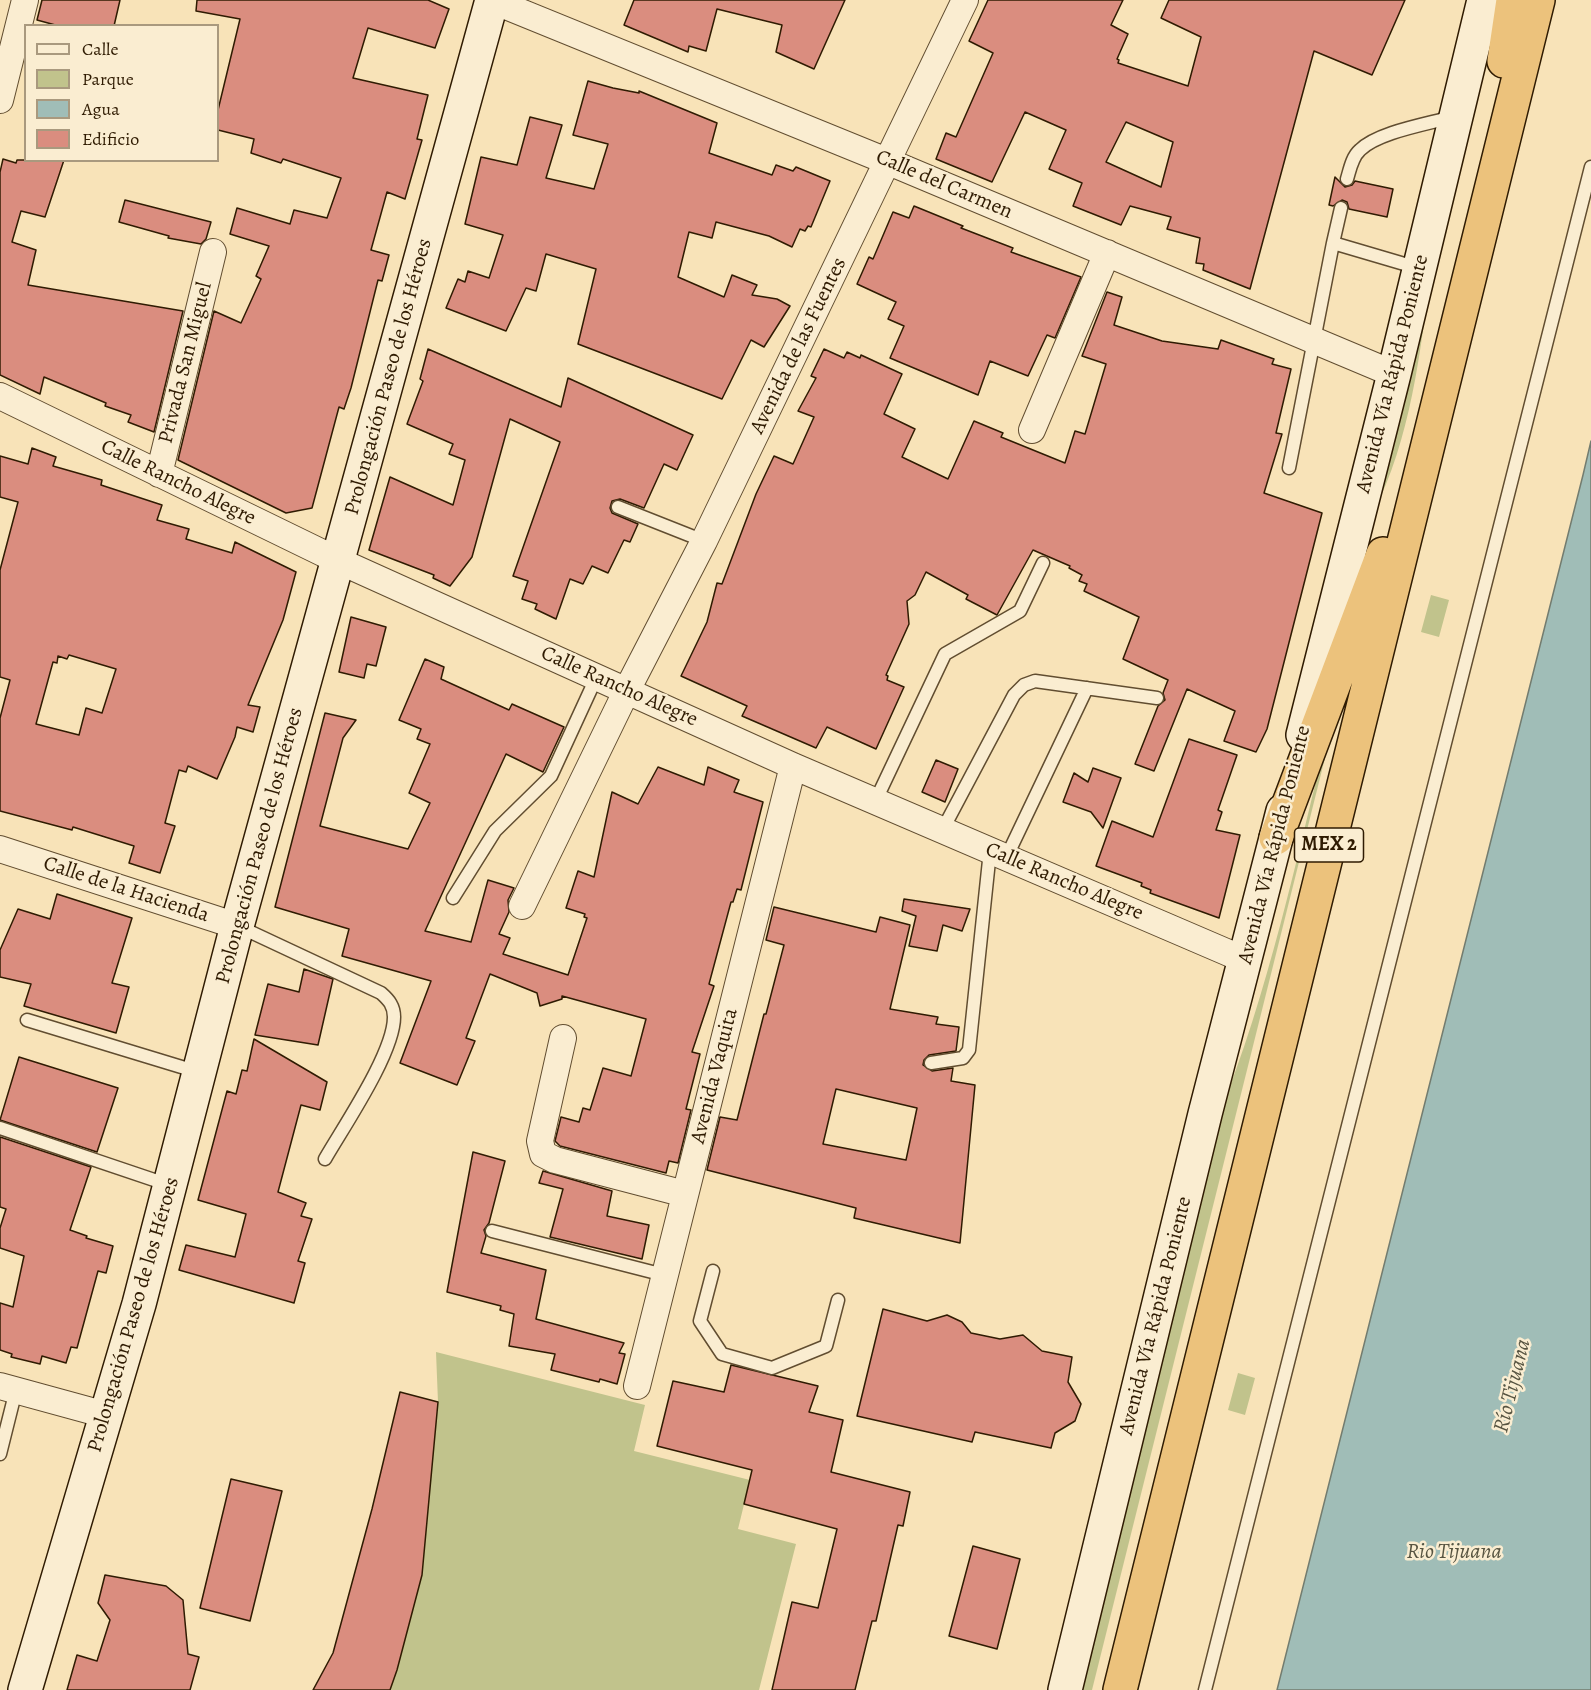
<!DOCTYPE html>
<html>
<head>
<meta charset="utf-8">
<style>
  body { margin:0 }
  #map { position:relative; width:1591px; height:1690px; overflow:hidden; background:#f8e3b8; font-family:Alegreya,serif }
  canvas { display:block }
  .legend { position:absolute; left:24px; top:24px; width:195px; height:138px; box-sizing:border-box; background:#faedd1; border:2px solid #a9997e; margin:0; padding:8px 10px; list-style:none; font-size:18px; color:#2f1b02 }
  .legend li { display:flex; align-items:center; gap:12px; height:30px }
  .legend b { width:30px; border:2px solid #a9997e }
</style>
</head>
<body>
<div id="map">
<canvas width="1591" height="1690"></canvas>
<ul class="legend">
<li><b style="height:8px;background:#faedd1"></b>Calle</li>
<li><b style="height:16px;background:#c1c38c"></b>Parque</li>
<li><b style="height:16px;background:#a0bdb7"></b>Agua</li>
<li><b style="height:16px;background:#da8d7f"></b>Edificio</li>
</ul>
</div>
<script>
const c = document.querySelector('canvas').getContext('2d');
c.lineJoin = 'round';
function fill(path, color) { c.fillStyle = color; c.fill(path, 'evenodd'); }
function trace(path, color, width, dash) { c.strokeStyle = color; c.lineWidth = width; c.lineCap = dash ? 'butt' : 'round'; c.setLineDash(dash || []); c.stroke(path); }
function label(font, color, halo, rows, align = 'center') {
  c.font = font + ' Alegreya,serif'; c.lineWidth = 5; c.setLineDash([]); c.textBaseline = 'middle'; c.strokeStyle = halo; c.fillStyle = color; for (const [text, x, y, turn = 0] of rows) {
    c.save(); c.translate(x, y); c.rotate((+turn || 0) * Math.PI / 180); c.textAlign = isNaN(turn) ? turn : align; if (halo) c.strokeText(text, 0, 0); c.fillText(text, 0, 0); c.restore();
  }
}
fill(new Path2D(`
  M1431,271C1420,354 1411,438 1373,513Z
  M1431,595L1449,600L1439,637L1421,632Z
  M1329,729L1332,730L1092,1690H1083L1119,1513L1218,1117C1269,992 1296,859 1329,729Z
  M436,1352L645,1405L634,1451L750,1480L738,1529L796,1544L759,1690H390L422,1575L438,1402Z
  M1238,1373L1255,1378L1245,1415L1228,1410Z`), '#c1c38c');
const water = new Path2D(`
  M1591,441V1690H1277L1583,475Z`);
fill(water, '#a0bdb7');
trace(water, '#737c6f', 1.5);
const building = new Path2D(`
  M42,0H120L114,26H59L37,20Z
  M197,0H428L449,9L435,48L368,28L353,78L428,95L417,139L422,140L405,199L387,192L371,250L389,255L382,281L378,280L351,388L344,409L339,407L312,508L286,513L178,460L214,311L241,323L261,279L256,276L269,246L230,234L237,208L290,224L294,210L327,218L341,178L283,159L281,163L251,153L254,139L218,130V110L240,19L196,11Z
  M634,0H845L814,69L776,52L782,25L717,9L706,51L689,46L688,52L624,25Z
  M988,0H1123L1111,25L1128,34L1117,59L1119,60L1118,63L1188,86L1201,37L1161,18L1169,0H1405L1372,75L1314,51L1250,289L1203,270L1204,264L1196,263L1200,238L1167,229L1171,217L1130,206L1121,225L1073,206L1082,183L1049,169L1066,130L1025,112L992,182L936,159L946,133L956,137L993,53L969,41ZM1126,122L1173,142L1161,187L1106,162Z
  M588,81L613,88L639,93V91L717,123L709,153L772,175L776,165L793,171L796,167L830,181L811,227L808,226L805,231L800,229L792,247L769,236L716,222L712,238L689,232L678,277L724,297L732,275L757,285L752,295L777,299L790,306L764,347L751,340L722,399L578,344L596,269L546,254L536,291L526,288L506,331L446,308L458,279L465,282L468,271L489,278L503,235L465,224L481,157L517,165L530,117L562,125L546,178L594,189L608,144L573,135Z
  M3,159L16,163L17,160H64L45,217L21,211L12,242L36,250L28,285L183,311L154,432L128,422L131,415L105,406L106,403L44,377L40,394L0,375V172Z
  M1335,177L1345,187L1352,185L1355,181L1393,189L1387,217L1349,209L1347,202L1342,200L1333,206L1329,205Z
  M125,200L211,222L206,239L201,244L168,238L169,236L119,222Z
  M914,206L963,226L961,228L1013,248L1011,252L1081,277L1055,338L1047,335L1028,376L990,361L978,395L890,358L904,326L888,319L896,302L857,284L869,257L873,259L893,212L909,218Z
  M1107,292L1122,297L1114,325L1162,341L1218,349L1221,340L1274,359L1272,364L1291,369L1276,433L1282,434L1264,493L1322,513L1267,729L1256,752L1224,741L1235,711L1187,689L1154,771L1135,764L1158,706L1165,700L1163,693L1168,680L1123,659L1139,617L1084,591L1087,584L1079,581L1082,575L1069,568L1070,566L1033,550L997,615L966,599L968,595L926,572L915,595L907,601L909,624L886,675L888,676L887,680L904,687L876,749L827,727L816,748L742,716L747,706L681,676L707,622L717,583L722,584L756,494L774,456L793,464L814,417L798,411L816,378L811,376L824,349L844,358L847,352L860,358L861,355L902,374L884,414L915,429L902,457L948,479L974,421L1003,433L1001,437L1065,463L1075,431L1085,434L1106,364L1082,356Z
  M428,349L561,407L568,378L693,435L677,470L664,464L644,508L620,499L612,501L610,508L612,513L638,524L630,542L624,540L608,573L592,566L583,584L570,579L556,619L535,609L537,604L522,599L528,581L513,576L560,442L510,419L472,557L450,586L433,578L434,575L369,550L390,477L453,505L465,460L449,454L453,444L407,424L423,381L420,379Z
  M32,448L56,457L53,466L102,480L101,485L162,505L157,520L189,529L186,539L232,553L235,542L296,572L283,620L248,705L260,707L253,732L237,727L235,737L217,779L188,766L186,772L179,770L165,823L175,826L160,873L129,863L134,846L73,827L72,830L0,811V718L10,680L0,677V570L18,502L0,497V456L28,464ZM69,655L116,669L102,713L86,708L79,735L36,724L53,662L57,663L58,656L67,659Z
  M351,617L386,627L376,666L367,664L364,678L339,672Z
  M425,659L444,667L441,679L509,710L512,704L564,727L543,772L506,754L425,931L471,942L488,880L514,888L508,900L509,912L499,934L510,938L503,954L568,975L587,918L584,917L585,914L566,908L578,871L594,877L612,792L638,804L658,767L704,785L708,767L739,780L734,792L763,802L741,890L737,889L733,902H731L709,984L714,986L692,1052L700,1054L686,1109L691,1110L678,1163L669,1161L666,1173L560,1146L555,1141L561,1117L579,1122L583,1108L590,1110L603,1068L631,1076L646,1019L562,996V999L540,1006L537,993L490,974L466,1038L475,1041L457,1085L400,1063L431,981L342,956L349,929L275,907L325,713L356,720L343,738L320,826L408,849L430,803L409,793L430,744L417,739L421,729L399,720Z
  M1189,739L1237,755L1218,810L1222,812L1216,830L1240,835L1219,918L1150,893L1151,890L1141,886L1142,883L1096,866L1112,821L1153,837Z
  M936,760L958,769L945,802L922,792Z
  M1093,768L1121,778L1103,828L1091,812L1063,802L1074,773L1088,782Z
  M57,894L132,918L112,983L129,987L116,1033L24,1006L31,984L0,977V950L18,909L50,919Z
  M904,899L970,909L962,931L943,925L937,951L909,946L916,916L902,911Z
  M774,907L876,932L880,917L910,925L890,1009L938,1017L936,1024L959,1027L956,1051L929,1055L924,1060L923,1065L932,1071L953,1068L951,1081L975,1085L960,1243L854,1218L856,1208L707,1170L720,1117L737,1120L764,1014H766L784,945L766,940ZM836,1089L917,1108L906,1160L823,1144Z
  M304,969L333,979L318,1045L255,1035L268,984L299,992Z
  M254,1039L327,1082L320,1110L301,1105L278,1192L306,1203L301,1216L312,1219L298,1261L305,1263L294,1303L179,1270L186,1245L235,1257L246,1214L198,1200L227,1091L236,1094L242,1070L247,1071Z
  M19,1057L118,1088L97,1152L0,1120Z
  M0,1137L91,1167L70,1230L87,1236L86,1238L113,1246L106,1273L98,1271L77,1348L71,1347L66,1363L42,1356L40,1364L11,1357L12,1354L0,1350V1303L13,1307L24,1256L0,1248V1228L6,1209L0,1207Z
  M473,1152L505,1161L489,1223L484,1230L486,1236L481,1253L546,1270L536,1319L624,1343L619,1353L625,1354L617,1384L600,1379L599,1382L551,1370L555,1354L509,1346L514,1314L500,1310L501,1306L447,1292Z
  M543,1171L612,1191L607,1216L649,1225L642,1259L550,1237L563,1189L539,1183Z
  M883,1309L927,1321L947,1315L962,1322L971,1333L1000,1339L1023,1335L1042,1351L1072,1357L1068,1382L1081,1404L1075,1421L1055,1433L1051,1448L975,1432L972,1442L857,1416Z
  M731,1365L818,1386L809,1412L843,1420L831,1472L910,1492L903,1526L898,1525L876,1621H872L855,1690H772L792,1602L818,1608L837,1529L744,1504L752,1470L657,1446L673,1381L724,1392Z
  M400,1392L438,1402L422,1575L397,1670L390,1690H313L333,1653L372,1509Z
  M231,1479L282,1491L250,1621L200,1608Z
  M973,1546L1020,1559L997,1649L949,1636Z
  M105,1575L166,1586L183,1600L188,1654L199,1657L190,1690H67L77,1655L97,1661L110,1620L98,1603Z`);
fill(building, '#da8d7f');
trace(building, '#2f1b02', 1.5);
const lane = new Path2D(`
  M1347,179C1350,169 1352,157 1360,150C1378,132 1428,124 1452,117
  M1333,243L1341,208
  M1289,468L1333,243L1418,268
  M618,507L704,541
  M875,802L945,654L1020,611L1043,563
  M943,829L1014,695L1024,685L1035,681L1157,698
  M1006,858L1087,688
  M453,898L495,831L551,776L597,676
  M240,927L381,993C389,1000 394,1006 394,1017C394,1053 344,1126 325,1159
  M27,1020L198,1072
  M931,1063L963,1058L969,1050L990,851
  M0,1128L169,1185
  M492,1231L664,1275
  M713,1271L700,1321L722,1354L772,1368L826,1346L838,1300
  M0,1454L16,1390
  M1205,1690L1591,167`);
const street = new Path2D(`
  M491,0L889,162L1394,374
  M0,100L25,0
  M0,396L339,561L793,766L1245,960
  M1032,430L1107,253
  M159,474L213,252
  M0,849L237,926
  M522,906L627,690L704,541L965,0
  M563,1038L540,1141L543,1154L555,1160L685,1194
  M0,1386L106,1415
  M637,1386L793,766`);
const secondary = new Path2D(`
  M1303,735L1394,374L1484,0
  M25,1690L139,1304L237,926L492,0
  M1065,1690L1205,1114L1283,811`);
const highway = new Path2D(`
  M1504,61L1513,0
  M1276,838L1383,554
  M1120,1690L1538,0`);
trace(lane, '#614d30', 15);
trace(street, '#614d30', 28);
trace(secondary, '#2f1b02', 36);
trace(highway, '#2f1b02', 36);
trace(lane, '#faedd1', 12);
trace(street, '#faedd1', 26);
trace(secondary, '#faedd1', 33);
trace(highway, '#ecc27c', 33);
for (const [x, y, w] of [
  [1329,845,69]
]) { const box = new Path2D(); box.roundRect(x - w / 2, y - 17, w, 34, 4.5); c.fillStyle = '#faedd1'; c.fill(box); trace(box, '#2f1b02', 1.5); }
label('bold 20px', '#2f1b02', null, [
  ["MEX 2",1329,845]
]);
label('21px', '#2f1b02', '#faedd1', [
  ["Calle del Carmen",944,185,23],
  ["Avenida de las Fuentes",799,346,-64],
  ["Privada San Miguel",186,363,-76],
  ["Avenida Vía Rápida Poniente",1393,374,-76],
  ["Prolongación Paseo de los Héroes",389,377,-75],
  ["Calle Rancho Alegre",178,483,26],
  ["Calle Rancho Alegre",619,687,24],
  ["Avenida Vía Rápida Poniente",1275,845,-76],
  ["Prolongación Paseo de los Héroes",260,846,-75],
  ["Calle Rancho Alegre",1064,882,23],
  ["Calle de la Hacienda",126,890,18],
  ["Avenida Vaquita",715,1076,-76],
  ["Prolongación Paseo de los Héroes",134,1315,-74],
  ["Avenida Vía Rápida Poniente",1156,1316,-76]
]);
label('italic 22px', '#575441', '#faedd1', [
  ["Río Tijuana",1513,1386,-76],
  ["Rio Tijuana",1454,1553]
]);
</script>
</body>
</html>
